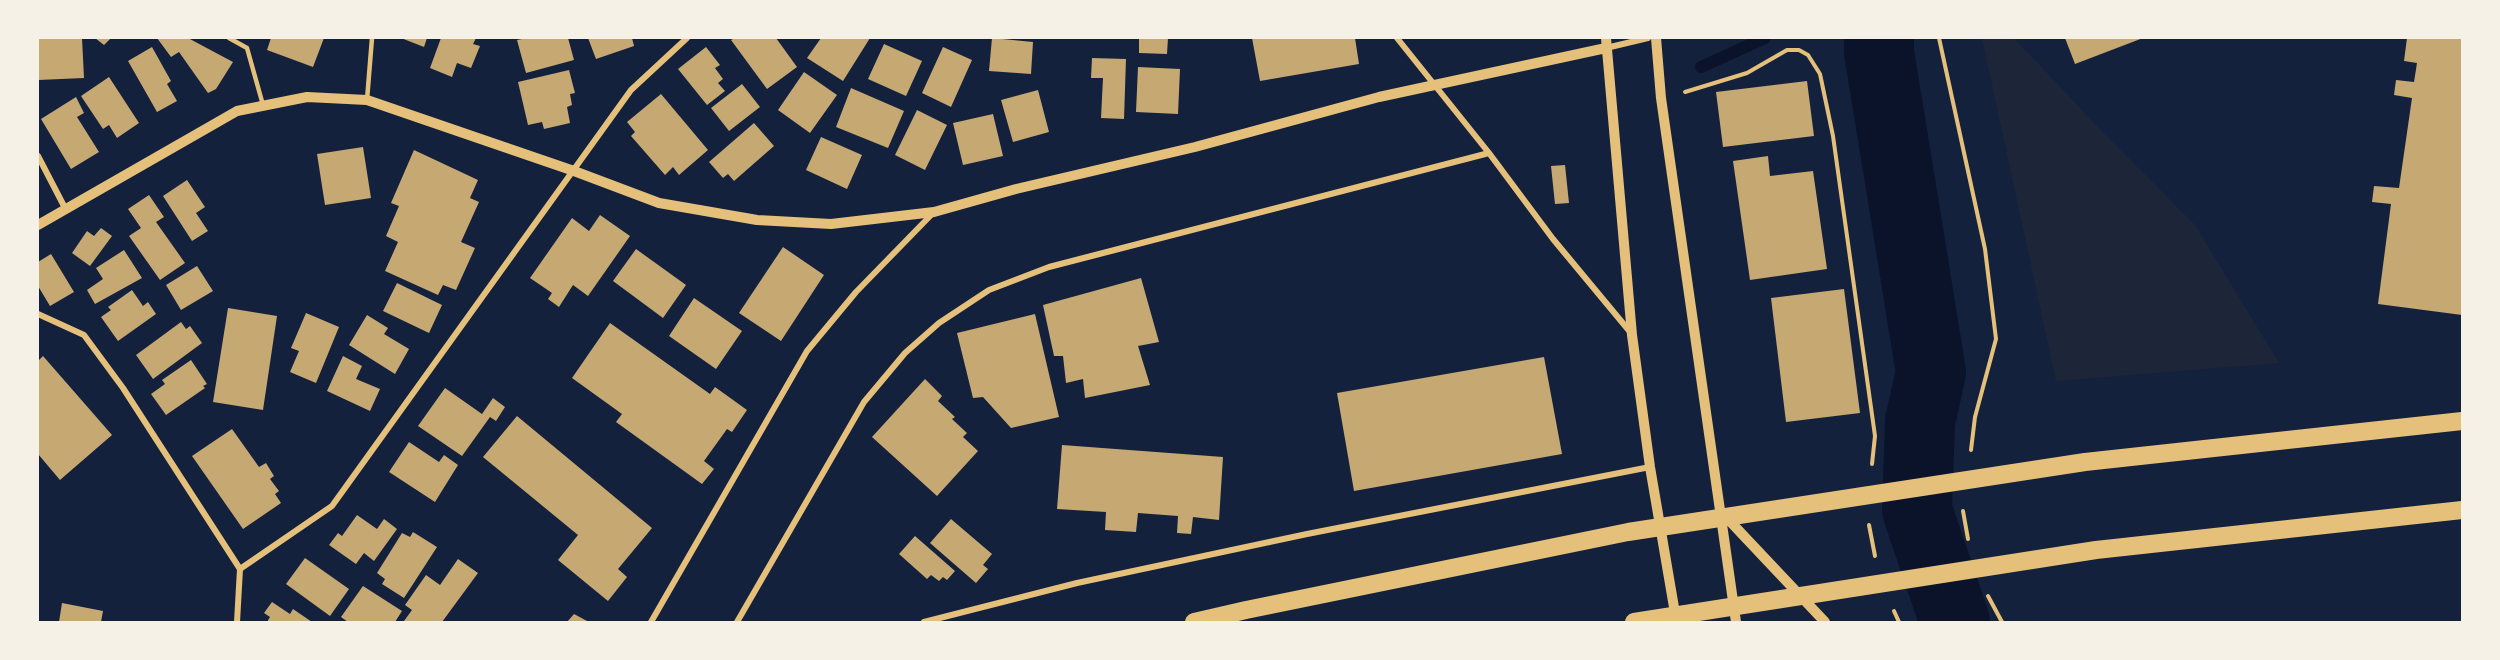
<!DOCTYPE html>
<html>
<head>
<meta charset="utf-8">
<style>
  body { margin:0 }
  #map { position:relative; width:2500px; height:660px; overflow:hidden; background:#14213d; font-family:"Golos Text",sans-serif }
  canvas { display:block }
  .frame { position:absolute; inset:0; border:39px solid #f6f1e7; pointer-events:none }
</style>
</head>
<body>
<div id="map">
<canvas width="2500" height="660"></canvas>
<div class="frame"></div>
</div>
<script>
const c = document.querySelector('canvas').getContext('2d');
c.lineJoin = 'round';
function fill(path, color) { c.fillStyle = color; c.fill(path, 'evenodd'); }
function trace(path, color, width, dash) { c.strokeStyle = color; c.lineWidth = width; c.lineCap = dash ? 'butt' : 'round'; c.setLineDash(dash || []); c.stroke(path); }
fill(new Path2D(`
  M1982,38H2014L2095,124L2195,225L2279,363L2056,381Z`), '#1d2539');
trace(new Path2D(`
  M1701,67L1765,38`), '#0b132b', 12);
trace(new Path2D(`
  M1879,38V52L1931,372L1920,422L1917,510L1955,622`), '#0b132b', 70);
fill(new Path2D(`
  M38,38H82L84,78L38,80Z
  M95,38H111L104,45Z
  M157,38H188L233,62L216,89L208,93L179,52L171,57Z
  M271,38H324L313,67L267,50Z
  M401,38H427L424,47Z
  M441,38H476L473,44L480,46L471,68L457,63L452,77L430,68Z
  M527,38H568L574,60L526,73L517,40Z
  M588,38H632L634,46L596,59Z
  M735,38H776L797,67L767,89L731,40Z
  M821,38H870L843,81L807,58Z
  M992,38L1033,42L1031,74L989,71Z
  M1139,38H1168L1167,54L1139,53Z
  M1252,38H1355L1359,64L1260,81Z
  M2065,38H2143L2075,64Z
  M2407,38H2462V315L2378,304L2391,204L2372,202L2374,186L2399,188L2412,98L2394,95L2396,80L2414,82L2417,63L2404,61Z
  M884,44L922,61L906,96L868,79Z
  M152,47L171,81L167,84L177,101L157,112L128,61Z
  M706,47L720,65L715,68L723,79L718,83L725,91L707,105L678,69Z
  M943,47L972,60L951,107L922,93Z
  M1092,58L1126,59L1124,119L1101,118L1103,78H1091Z
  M1138,67L1180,69L1178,114L1136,112Z
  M569,70L575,93L570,94L572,105L567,107L570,123L544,129L542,122L528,125L518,82Z
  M804,72L837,95L810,133L778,110Z
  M109,77L139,123L117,138L109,125L103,129L81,96Z
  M1807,81L1814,136L1723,147L1716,92Z
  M742,84L760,107L729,131L711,108Z
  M851,88L904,111L888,148L836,127Z
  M1038,90L1049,132L1013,142L1001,100Z
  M661,94L708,150L679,175L673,167L665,175L631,136L635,132L627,122Z
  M76,97L84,113L77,117L99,152L71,169L41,119Z
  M917,110L947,125L925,170L895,155Z
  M993,114L1003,156L963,165L953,123Z
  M754,123L774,146L734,181L728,174L723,178L709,162Z
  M821,137L862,155L847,189L806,170Z
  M363,147L371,198L325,205L317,154Z
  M414,150L478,180L470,198L479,202L461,242L475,248L456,290L443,285L438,295L385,271L398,242L386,236L399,206L391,203Z
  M1768,156L1770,176L1813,171L1827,269L1750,280L1733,161Z
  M1565,165L1569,203L1555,204L1551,166Z
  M187,180L205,207L196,213L208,231L192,241L163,196Z
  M149,195L164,217L156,222L185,263L160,280L129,236L141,228L128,209Z
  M600,215L630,236L588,296L573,285L559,307L548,299L552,293L530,278L572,218L589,231Z
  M101,228L112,236L90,266L72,253L87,231L94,236Z
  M783,247L824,275L781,341L739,313Z
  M636,249L686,285L663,318L613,281Z
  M124,250L142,278L95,304L87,290L103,279L96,268Z
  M51,254L74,292L50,306L38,286V262Z
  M197,266L213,291L181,310L166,285Z
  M1141,278L1159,342L1138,346L1150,385L1085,398L1083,379L1066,383L1063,356H1054L1043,305Z
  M397,283L442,305L429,333L383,311Z
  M1844,289L1860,413L1786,422L1771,298Z
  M132,290L143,306L148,302L156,314L118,341L101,317L111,310L108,307Z
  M694,298L742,331L716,369L669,336Z
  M228,308L277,316L263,410L213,402Z
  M306,313L339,327L316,383L290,372L299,351L291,348Z
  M1035,314L1059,417L1011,428L983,397L973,398L957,333Z
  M367,315L388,328L384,334L409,349L395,374L349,345Z
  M181,322L186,329L190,326L202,343L153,379L136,355Z
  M610,323L710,394L715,387L747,410L732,432L727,429L704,461L714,469L702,484L616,422L622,414L572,378Z
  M43,356L112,435L60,480L38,454V361Z
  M343,356L362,366L356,379L380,389L370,411L327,391Z
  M1544,357L1562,454L1354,491L1337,393Z
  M191,360L207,384L203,386L205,388L166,415L151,394L165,384L162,380Z
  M925,379L942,396L938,401L955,417L952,419L967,433L963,437L978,451L937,496L872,437Z
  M445,388L482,414L493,398L505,407L496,421L490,417L462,456L418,426Z
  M517,416L652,528L618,569L627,577L608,601L558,560L578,535L483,457Z
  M232,429L259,467L266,463L274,476L270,479L279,491L275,494L281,503L243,529L192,456Z
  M409,442L439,462L444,455L458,465L435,502L389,472Z
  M1062,445L1223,457L1219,520L1193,517L1191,534L1177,533L1178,516L1138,513L1136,532L1105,530L1106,512L1057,509Z
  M357,515L377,529L384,519L397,529L374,561L364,553L356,564L329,545L338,533L342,536Z
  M951,519L992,554L983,565L988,569L976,583L930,543Z
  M413,532L437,547L404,598L382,584L385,579L377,573L402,533L410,537Z
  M915,536L955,571L947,580L943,577L939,581L931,575L927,579L899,554Z
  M305,558L349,589L330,616L286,584Z
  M458,559L478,573L442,622L404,621L412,610L405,605L426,575L440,585Z
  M363,586L402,611L395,622H348L341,617Z
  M272,602L290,614L293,609L312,622H267L270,617L264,613Z
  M62,603L103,611L101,622H59Z
  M574,614L589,622H567Z`), '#c6a872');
trace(new Path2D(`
  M1939,38L1985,249L1996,339L1975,417L1971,450
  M1685,92L1747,73L1787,50H1799L1808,55L1820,74L1833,136L1875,436L1872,464
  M1963,511L1968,539
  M1869,525L1875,556
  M1988,596L2002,622
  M1894,611L1899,622`), '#e5c07b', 4);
trace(new Path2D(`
  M229,38L247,48L263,105
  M367,100L372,38`), '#e5c07b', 4.5);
trace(new Path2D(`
  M1397,38L1489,153L1553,239L1631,333
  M1606,48L1648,38
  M38,156L65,208
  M38,314L84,335L123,388L240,569L237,622
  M240,569L332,506L631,90L687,38
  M651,622L807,351L856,292L933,213
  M737,622L864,402L905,353L939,323L989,290L1049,267L1489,153
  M924,622L1077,583L1307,534L1650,467`), '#e5c07b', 6);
trace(new Path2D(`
  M1606,38L1632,335L1650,467L1676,619
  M1656,38L1661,98L1736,622
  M38,225L237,111L307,97L367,100L574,171L659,203L757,220L831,224L934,212L1016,189L1195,147L1379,97L1606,48
  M1725,516L1825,622`), '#e5c07b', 10);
trace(new Path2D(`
  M1194,622L1246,610L1628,532L2085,462L2462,421
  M1634,622L2096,550L2462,510`), '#e5c07b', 18);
</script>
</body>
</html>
